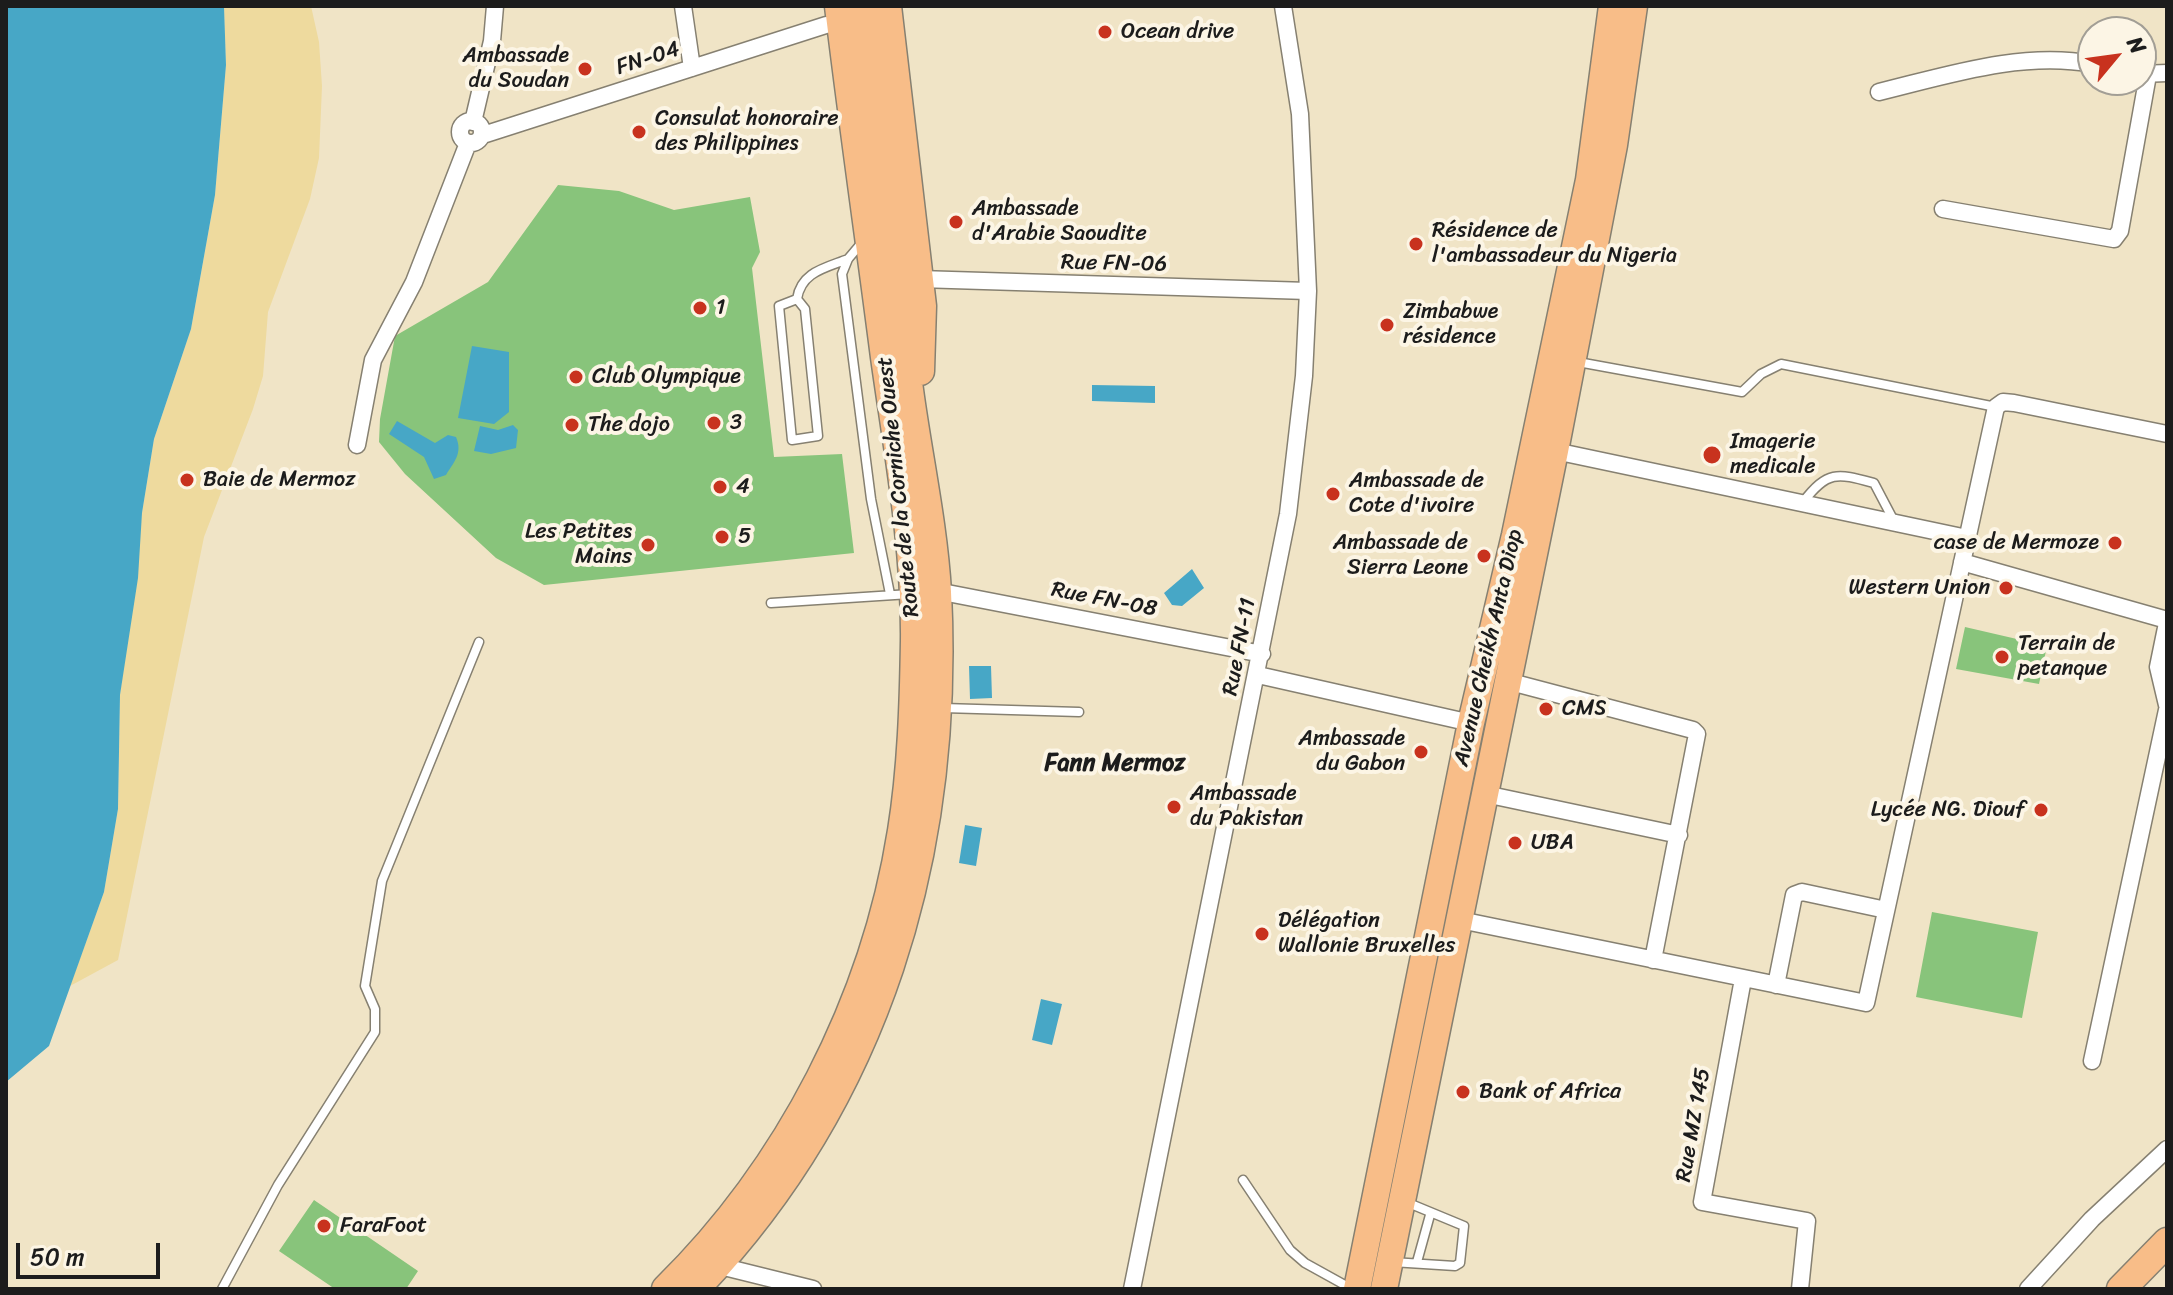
<!DOCTYPE html>
<html>
<head>
<meta charset="utf-8">
<style>
  body { margin:0 }
  #map { position:relative; width:2173px; height:1295px; overflow:hidden; background:#f0e4c6; font-family:Sriracha,sans-serif }
  canvas { display:block }
  .frame { position:absolute; inset:0; border:8px solid #1c1c1c; pointer-events:none }
  .north { position:absolute; left:2077px; top:16px; width:80px; height:80px; box-sizing:border-box; background:#fcf5e5; border:2px solid #a29e95; border-radius:50%; rotate:61deg; font-size:22px; font-weight:700; line-height:32px; text-align:center; color:#1c1c1c }
  .north::after { content:''; display:block; margin:auto; width:28px; height:36px; background:#c8321e; clip-path:polygon(50% 0,100% 100%,50% 72%,0 100%) }
  .scale { position:absolute; left:16px; top:1243px; width:144px; height:36px; box-sizing:border-box; border:4px solid #1c1c1c; border-top:0; padding-left:10px; font-size:24px; line-height:28px; white-space:nowrap; color:#1c1c1c; -webkit-text-stroke:6px #fcf5e5; paint-order:stroke }
</style>
</head>
<body>
<div id="map">
<canvas width="2173" height="1295"></canvas>
<div class="frame"></div>
<div class="north">N</div>
<div class="scale">50 m</div>
</div>
<script>
const c = document.querySelector('canvas').getContext('2d');
c.lineJoin = 'round';
function fill(path, color) { c.fillStyle = color; c.fill(path, 'evenodd'); }
function trace(path, color, width, dash) { c.strokeStyle = color; c.lineWidth = width; c.lineCap = dash ? 'butt' : 'round'; c.setLineDash(dash || []); c.stroke(path); }
function label(font, color, halo, rows, align = 'center') {
  c.font = font + ' Sriracha,sans-serif'; c.lineWidth = 8; c.setLineDash([]); c.textBaseline = 'middle'; c.strokeStyle = halo; c.fillStyle = color; for (const [text, x, y, turn = 0] of rows) {
    c.save(); c.translate(x, y); c.rotate((+turn || 0) * Math.PI / 180); c.textAlign = isNaN(turn) ? turn : align; if (halo) c.strokeText(text, 0, 0); c.fillText(text, 0, 0); c.restore();
  }
}
fill(new Path2D(`
  M558,185L619,191L674,210L750,197L760,252L752,268L774,457L842,454L854,553L544,585L496,558L405,474L379,442L380,419L395,336L488,282Z
  M1965,627L2047,646L2039,684L1956,669Z
  M1932,912L2038,932L2022,1018L1916,997Z
  M314,1200L418,1271L406,1289H335L279,1251Z`), '#88c47b');
fill(new Path2D(`
  M224,6H311L319,42L322,86L319,158L310,199L268,312L263,376L253,409L204,537L118,960L70,986L104,892L118,809L120,695L142,513L154,439L191,329L215,195L226,65Z`), '#eeda9e');
fill(new Path2D(`
  M6,6H224L226,65L215,195L191,329L154,439L142,513L138,578L120,695L118,809L104,892L49,1046L6,1082Z
  M472,346L509,352V412L494,424L458,418Z
  M1092,385L1155,386V403L1092,401Z
  M397,421L435,443L448,435L456,437C463,453 454,462 446,475L434,479L424,457L389,434Z
  M513,425L518,430L516,448L491,454L474,451L480,426L498,430Z
  M1192,569L1204,588L1182,606L1172,605L1164,593Z
  M969,666H991L992,698L970,699Z
  M965,825L982,828L976,866L959,863Z
  M1041,999L1062,1004L1052,1045L1032,1040Z`), '#47a7c6');
const service = new Path2D(`
  M859,246L848,259L842,274L871,499L890,594
  M797,299L805,309L818,436L792,440L779,306L797,299C801,272 825,268 848,259
  M1578,362L1742,392L1761,374L1781,364L1996,407
  M1803,502C1828,470 1837,473 1874,483L1894,521
  M771,603L910,594
  M943,708L1079,712
  M1243,1180L1290,1250L1305,1263L1352,1289
  M1392,1262L1455,1266L1460,1263L1464,1226L1406,1202
  M1417,1262L1430,1215
  M222,1289L278,1185L375,1032V1009L365,986L382,881L479,642`);
const minor = new Path2D(`
  M683,6L692,68
  M2141,74L2167,73
  M1879,92C1949,75 2021,51 2093,64
  M460 132a11 11 0 1 1 22 0a11 11 0 1 1-22 0Z
  M473,122L492,41L495,6
  M483,135L826,25
  M1943,209L2114,239L2120,231L2148,75
  M919,279L1308,291
  M357,445L373,360L414,282L468,143
  M1555,451L1967,538
  M1962,562L2167,620
  M937,591L1262,654
  M2167,623L2158,667L2167,705
  M1258,675L1471,723
  M1507,681L1693,730L1697,734L1653,960
  M1485,794L1679,835
  M1460,920L1866,1003L1996,407L2003,402L2014,403L2167,434
  M1743,979L1702,1202L1807,1221L1800,1289
  M1776,985L1794,895L1802,892L1886,910
  M2092,1061L2167,710
  M716,1265L813,1289
  M1132,1289L1288,514L1304,376L1308,291L1300,114L1283,6
  M2028,1289L2092,1219L2167,1149`);
const primary = new Path2D(`
  M1357,1289L1471,723L1515,535L1589,180L1612,6
  M1384,1289L1555,451L1614,145L1634,6`);
const trunk = new Path2D(`
  M887,6L922,306L920,371
  M666,1289C789,1168 875,1002 902,831C912,769 914,703 915,641C916,546 898,450 885,357C870,240 853,123 839,6
  M695,1289C878,1098 950,853 937,592C933,524 918,457 909,390C893,262 875,134 860,6
  M2121,1289L2167,1242`);
trace(service, '#868071', 11);
trace(minor, '#868071', 19);
trace(primary, '#868071', 29);
trace(trunk, '#868071', 31);
trace(service, '#fff', 8);
trace(minor, '#fff', 16);
trace(primary, '#f8bd88', 26);
trace(trunk, '#f8bd88', 28);
for (const [x, y, r, color] of [
  [1105,32,8,"#c8321e"],
  [585,69,8,"#c8321e"],
  [639,132,8,"#c8321e"],
  [956,222,8,"#c8321e"],
  [1416,244,8,"#c8321e"],
  [700,308,8,"#c8321e"],
  [1387,325,8,"#c8321e"],
  [576,377,8,"#c8321e"],
  [714,423,8,"#c8321e"],
  [572,425,8,"#c8321e"],
  [1712,455,10,"#c8321e"],
  [187,480,8,"#c8321e"],
  [720,487,8,"#c8321e"],
  [1333,494,8,"#c8321e"],
  [722,537,8,"#c8321e"],
  [2115,543,8,"#c8321e"],
  [648,545,8,"#c8321e"],
  [1484,556,8,"#c8321e"],
  [2006,588,8,"#c8321e"],
  [2002,657,8,"#c8321e"],
  [1546,709,8,"#c8321e"],
  [1421,752,8,"#c8321e"],
  [1174,807,8,"#c8321e"],
  [2041,810,8,"#c8321e"],
  [1515,843,8,"#c8321e"],
  [1262,934,8,"#c8321e"],
  [1463,1092,8,"#c8321e"],
  [324,1226,8,"#c8321e"]
]) { const dot = new Path2D(); dot.arc(x, y, r, 0, 2 * Math.PI); c.fillStyle = color; c.fill(dot); trace(dot, '#fcf5e5', 3); }
label('22px', '#1c1c1c', '#fcf5e5', [
  ["Ocean drive",1121,32],
  ["Ambassade",569,56,"right"],
  ["du Soudan",569,81,"right"],
  ["Consulat honoraire",655,119],
  ["des Philippines",655,144],
  ["Ambassade",972,209],
  ["d'Arabie Saoudite",972,234],
  ["Résidence de",1432,231],
  ["l'ambassadeur du Nigeria",1432,256],
  ["1",716,308],
  ["Zimbabwe",1403,312],
  ["résidence",1403,337],
  ["Club Olympique",592,377],
  ["3",730,423],
  ["The dojo",588,425],
  ["Imagerie",1730,442],
  ["medicale",1730,467],
  ["Baie de Mermoz",203,480],
  ["Ambassade de",1349,481],
  ["Cote d'ivoire",1349,506],
  ["4",736,487],
  ["Les Petites",632,532,"right"],
  ["Mains",632,557,"right"],
  ["5",738,537],
  ["Ambassade de",1468,543,"right"],
  ["Sierra Leone",1468,568,"right"],
  ["case de Mermoze",2099,543,"right"],
  ["Western Union",1990,588,"right"],
  ["Terrain de",2018,644],
  ["petanque",2018,669],
  ["CMS",1562,709],
  ["Ambassade",1405,739,"right"],
  ["du Gabon",1405,764,"right"],
  ["Ambassade",1190,794],
  ["du Pakistan",1190,819],
  ["Lycée NG. Diouf",2025,810,"right"],
  ["UBA",1531,843],
  ["Délégation",1278,921],
  ["Wallonie Bruxelles",1278,946],
  ["Bank of Africa",1479,1092],
  ["FaraFoot",340,1226]
], 'left');
label('22px', '#1c1c1c', '#fcf5e5', [
  ["FN-04",648,59,-18],
  ["Rue FN-06",1114,264,1],
  ["Route de la Corniche Ouest",899,487,-96],
  ["Rue FN-08",1104,600,11],
  ["Rue FN-11",1240,647,-79],
  ["Avenue Cheikh Anta Diop",1489,648,-77],
  ["Rue MZ 145",1694,1125,-80]
]);
label('bold 24px', '#1c1c1c', '#fcf5e5', [
  ["Fann Mermoz",1115,764]
]);
</script>
</body>
</html>
